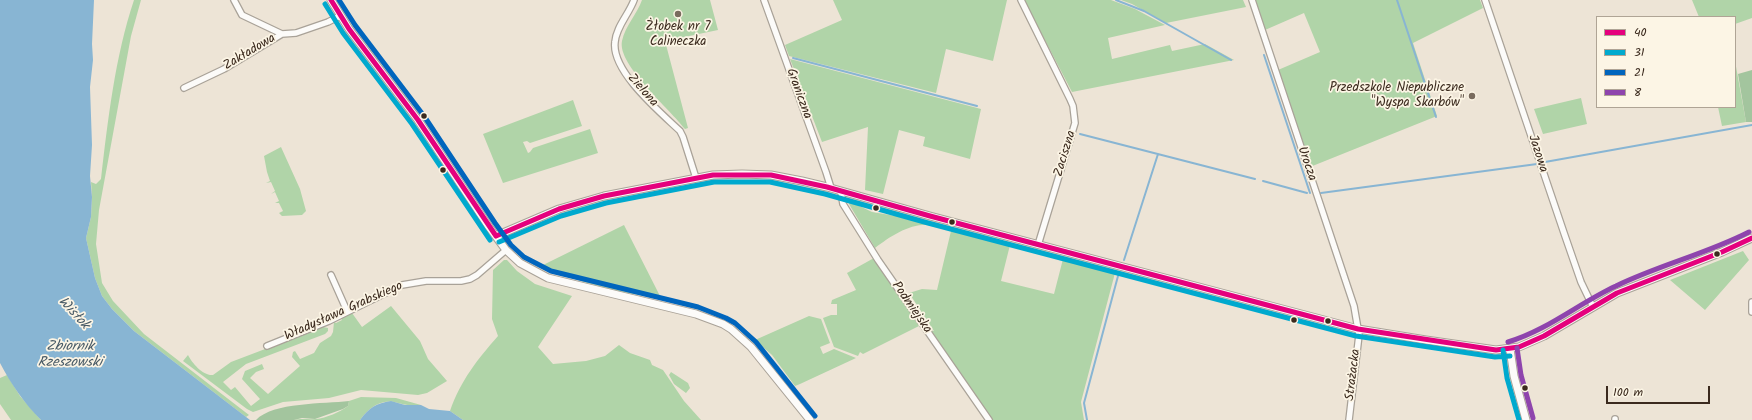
<!DOCTYPE html>
<html>
<head>
<meta charset="utf-8">
<style>
  body { margin:0 }
  #map { position:relative; width:1752px; height:420px; overflow:hidden; background:#ede4d6; font-family:Kalam,sans-serif }
  canvas { display:block }
  .legend { position:absolute; left:1596px; top:16px; width:140px; height:92px; box-sizing:border-box; background:#fcf5e5; border:1px solid #afa495; margin:0; padding:5px 7px; list-style:none; font-size:12px; color:#3b2a1e }
  .legend li { display:flex; align-items:center; gap:8px; height:20px }
  .legend b { width:20px; border:1px solid #afa495 }
  .scale { position:absolute; left:1606px; top:386px; width:104px; height:18px; box-sizing:border-box; border:2px solid #3b2a1e; border-top:0; padding-left:5px; font-size:12px; line-height:14px; white-space:nowrap; color:#3b2a1e; -webkit-text-stroke:3px #fcf5e5; paint-order:stroke }
</style>
</head>
<body>
<div id="map">
<canvas width="1752" height="420"></canvas>
<ul class="legend">
<li><b style="height:5px;background:#e5007d"></b>40</li>
<li><b style="height:5px;background:#00a9ce"></b>31</li>
<li><b style="height:5px;background:#0065bd"></b>21</li>
<li><b style="height:5px;background:#8e44ad"></b>8</li>
</ul>
<div class="scale">100 m</div>
</div>
<script>
const c = document.querySelector('canvas').getContext('2d');
c.lineJoin = 'round';
function fill(path, color) { c.fillStyle = color; c.fill(path, 'evenodd'); }
function trace(path, color, width, dash) { c.strokeStyle = color; c.lineWidth = width; c.lineCap = dash ? 'butt' : 'round'; c.setLineDash(dash || []); c.stroke(path); }
function label(font, color, halo, rows, align = 'center') {
  c.font = font + ' Kalam,sans-serif'; c.lineWidth = 3.5; c.setLineDash([]); c.textBaseline = 'middle'; c.strokeStyle = halo; c.fillStyle = color; for (const [text, x, y, turn = 0] of rows) {
    c.save(); c.translate(x, y); c.rotate((+turn || 0) * Math.PI / 180); c.textAlign = isNaN(turn) ? turn : align; if (halo) c.strokeText(text, 0, 0); c.fillText(text, 0, 0); c.restore();
  }
}
fill(new Path2D(`
  M134,0H141L131,36L99,210L96,244L102,283L113,301L144,334L249,415L246,417L134,331L112,309L102,296L95,278L86,238L91,217L92,197L91,182L96,184L101,179C108,119 115,57 134,0Z
  M642,0H710L718,30L665,41L688,128L685,129C671,110 617,65 622,41C625,26 637,14 642,0Z
  M833,0H1007L993,61L946,49L936,93L789,56L785,45L842,20Z
  M1024,0H1111L1135,9L1165,25L1108,38L1112,59L1170,45L1172,51L1205,44L1234,60L1072,92Z
  M1121,0H1243L1246,7L1166,23L1132,4Z
  M1255,0H1480L1483,8L1413,43L1437,116L1310,167L1278,70L1320,52L1304,13L1265,30Z
  M1692,0H1752V18L1735,24V17H1699Z
  M790,59L981,109L970,159L923,146L925,137L899,130L883,194L865,190L868,127L822,142Z
  M1735,61L1746,122L1722,126L1718,107H1735Z
  M1581,98L1587,124L1543,134L1534,109Z
  M573,100L582,126L530,143L527,141L523,142L528,153L530,152L533,148L590,129L598,153L503,183L483,134Z
  M281,147L300,189L306,211L302,215L282,216L279,213L283,211L279,203H275L279,201L275,192L271,194L275,191L271,182L266,183L270,181L267,172L264,156Z
  M849,201L872,212L902,217L930,225C910,223 891,236 875,248L849,204Z
  M624,225L661,298C620,294 578,281 539,267Z
  M951,231L1010,245L1001,281L1054,294L1063,259L1115,273L1081,402L1084,420H992L929,330L934,331L909,293L922,289L937,290Z
  M1743,251L1749,260L1705,310L1670,280Z
  M874,258L921,325L863,354L860,352L858,356L834,347L823,318L831,315H837V304H831L832,300L856,290L847,273Z
  M504,260H507L517,271L535,284L572,296L538,347L553,364L586,361L605,356L619,345L630,353L650,360L652,365L663,370L684,401L701,420H463L450,411C461,380 477,360 498,336L492,319L493,270Z
  M391,306L420,341L428,359L447,381L427,393L418,395L361,390L329,398L283,402L253,412L247,409L183,361L188,355C192,363 203,376 213,375L231,362L323,327L328,328V331L325,334L246,364L223,382L231,390L235,387L251,406L260,399L242,379L245,371L262,364L264,369L256,372L250,378L268,394L300,366L292,357L293,352L295,351L300,359L314,353L320,343L331,336L333,332L334,322L336,323L342,320L341,318L352,313L362,327Z
  M809,316L821,319L830,343L820,347L823,354L834,349L856,358L800,384L795,386L772,355L755,340Z
  M671,372L688,383L690,388L686,393L674,384L669,375Z
  M7,375L20,396L41,420H11L0,404V378Z
  M361,397L396,398L421,405C412,407 403,404 394,402C379,399 367,410 360,420H294C302,418 308,420 316,419C326,418 340,412 348,406L349,401Z`), '#b0d4a8');
fill(new Path2D(`
  M1752,70V122H1746L1738,74Z
  M349,401L348,406L343,409L315,419L302,418L294,420H256C273,402 324,404 349,401Z`), '#a3c59e');
fill(new Path2D(`
  M0,0H94L92,44L93,60L90,87L92,145L90,176L92,197L91,217L86,238L95,278L102,296L112,309L134,331L250,420H41C24,403 11,384 0,363Z
  M391,401L405,405H421L429,409L450,411L463,420H360C369,408 376,403 391,401Z`), '#88b5d3');
trace(new Path2D(`
  M1116,0L1144,11L1231,60
  M1397,0L1436,117
  M1264,55L1310,193
  M793,58L977,106
  M1080,134L1255,179
  M1545,162L1752,125
  M1263,181L1307,193
  M1321,193L1537,164
  M1124,260L1158,154
  M1087,420L1084,403L1118,276`), '#88b5d3', 2);
const minor = new Path2D(`
  M234,0L242,15L282,34
  M634,0C629,14 616,27 615,42C611,71 660,112 680,131L683,137L696,178
  M764,0L826,172L831,188
  M1021,0L1070,99L1073,106L1075,123L1038,245
  M1252,0L1354,306L1359,335L1349,420
  M1485,0L1564,233L1581,282L1593,307
  M184,88L224,69L282,34L296,33L328,22L340,16
  M841,192L843,204L878,260L989,420
  M331,275L347,311
  M1752,302V312
  M267,346L329,321L402,285L426,281H461L470,279L477,275L506,250
  M1615,419V420`);
const tertiary = new Path2D(`
  M331,0L349,29L418,120L489,227L506,250L520,263L548,278L696,314L723,324L731,329L751,347L810,420
  M496,236L559,209L604,196L713,175L742,174L771,175L802,181L827,187L930,216L1358,329L1426,340L1496,350L1519,347L1544,336L1617,293L1722,252L1752,238
  M1510,349L1514,376L1526,420`);
trace(minor, '#a9a298', 8);
trace(tertiary, '#a9a298', 9);
trace(minor, '#fcfbf9', 5.5);
trace(tertiary, '#fcfbf9', 7);
trace(new Path2D(`
  M331,0L349,29L418,120L496,236
  M496,236L559,209L604,196L713,175H771L827,187L930,216L1358,329L1496,350L1519,347L1544,336L1617,293L1722,252L1752,238`), '#e5007d', 5);
trace(new Path2D(`
  M325,4L343,33L412,124L490,240
  M499,242L561,216L606,203L714,182H770L825,194L928,223L1356,336L1495,357L1510,356
  M1503,350L1507,378L1519,420`), '#00a9ce', 5);
trace(new Path2D(`
  M339,0L355,25L424,116L495,223L511,245L524,257L551,271L698,307L726,318L735,323L756,342L815,416`), '#0065bd', 5);
trace(new Path2D(`
  M1508,342C1548,330 1579,303 1616,286C1659,265 1706,254 1749,232
  M1517,348L1521,375L1533,418`), '#8e44ad', 5);
for (const [x, y, r, color] of [
  [678,14,4,"#796b5e"],
  [1472,96,4,"#796b5e"],
  [424,116,3.5,"#3b2a1e"],
  [443,170,3.5,"#3b2a1e"],
  [876,208,3.5,"#3b2a1e"],
  [952,222,3.5,"#3b2a1e"],
  [1717,254,3.5,"#3b2a1e"],
  [1294,320,3.5,"#3b2a1e"],
  [1328,321,3.5,"#3b2a1e"],
  [1525,388,3.5,"#3b2a1e"]
]) { const dot = new Path2D(); dot.arc(x, y, r, 0, 2 * Math.PI); c.fillStyle = color; c.fill(dot); trace(dot, '#fcf5e5', 1.5); }
label('13px', '#3b2a1e', '#fcf5e5', [
  ["Żłobek nr 7",678,28],
  ["Calineczka",678,43],
  ["Przedszkole Niepubliczne",1464,89,"right"],
  ["\"Wyspa Skarbów\"",1464,104,"right"]
]);
label('13px', '#3b2a1e', '#fcf5e5', [
  ["Zakładowa",250,53,-31],
  ["Zielona",642,91,49],
  ["Graniczna",798,94,70],
  ["Zaciszna",1066,154,-73],
  ["Jazowa",1537,154,72],
  ["Urocza",1306,164,71],
  ["Podmiejska",911,308,55],
  ["Władysława Grabskiego",344,312,-24],
  ["Strażacka",1354,375,-83]
]);
label('italic 14px', '#485a66', '#fcf5e5', [
  ["Wisłok",73,314,47],
  ["Zbiornik",70,348],
  ["Rzeszowski",70,364]
]);
</script>
</body>
</html>
